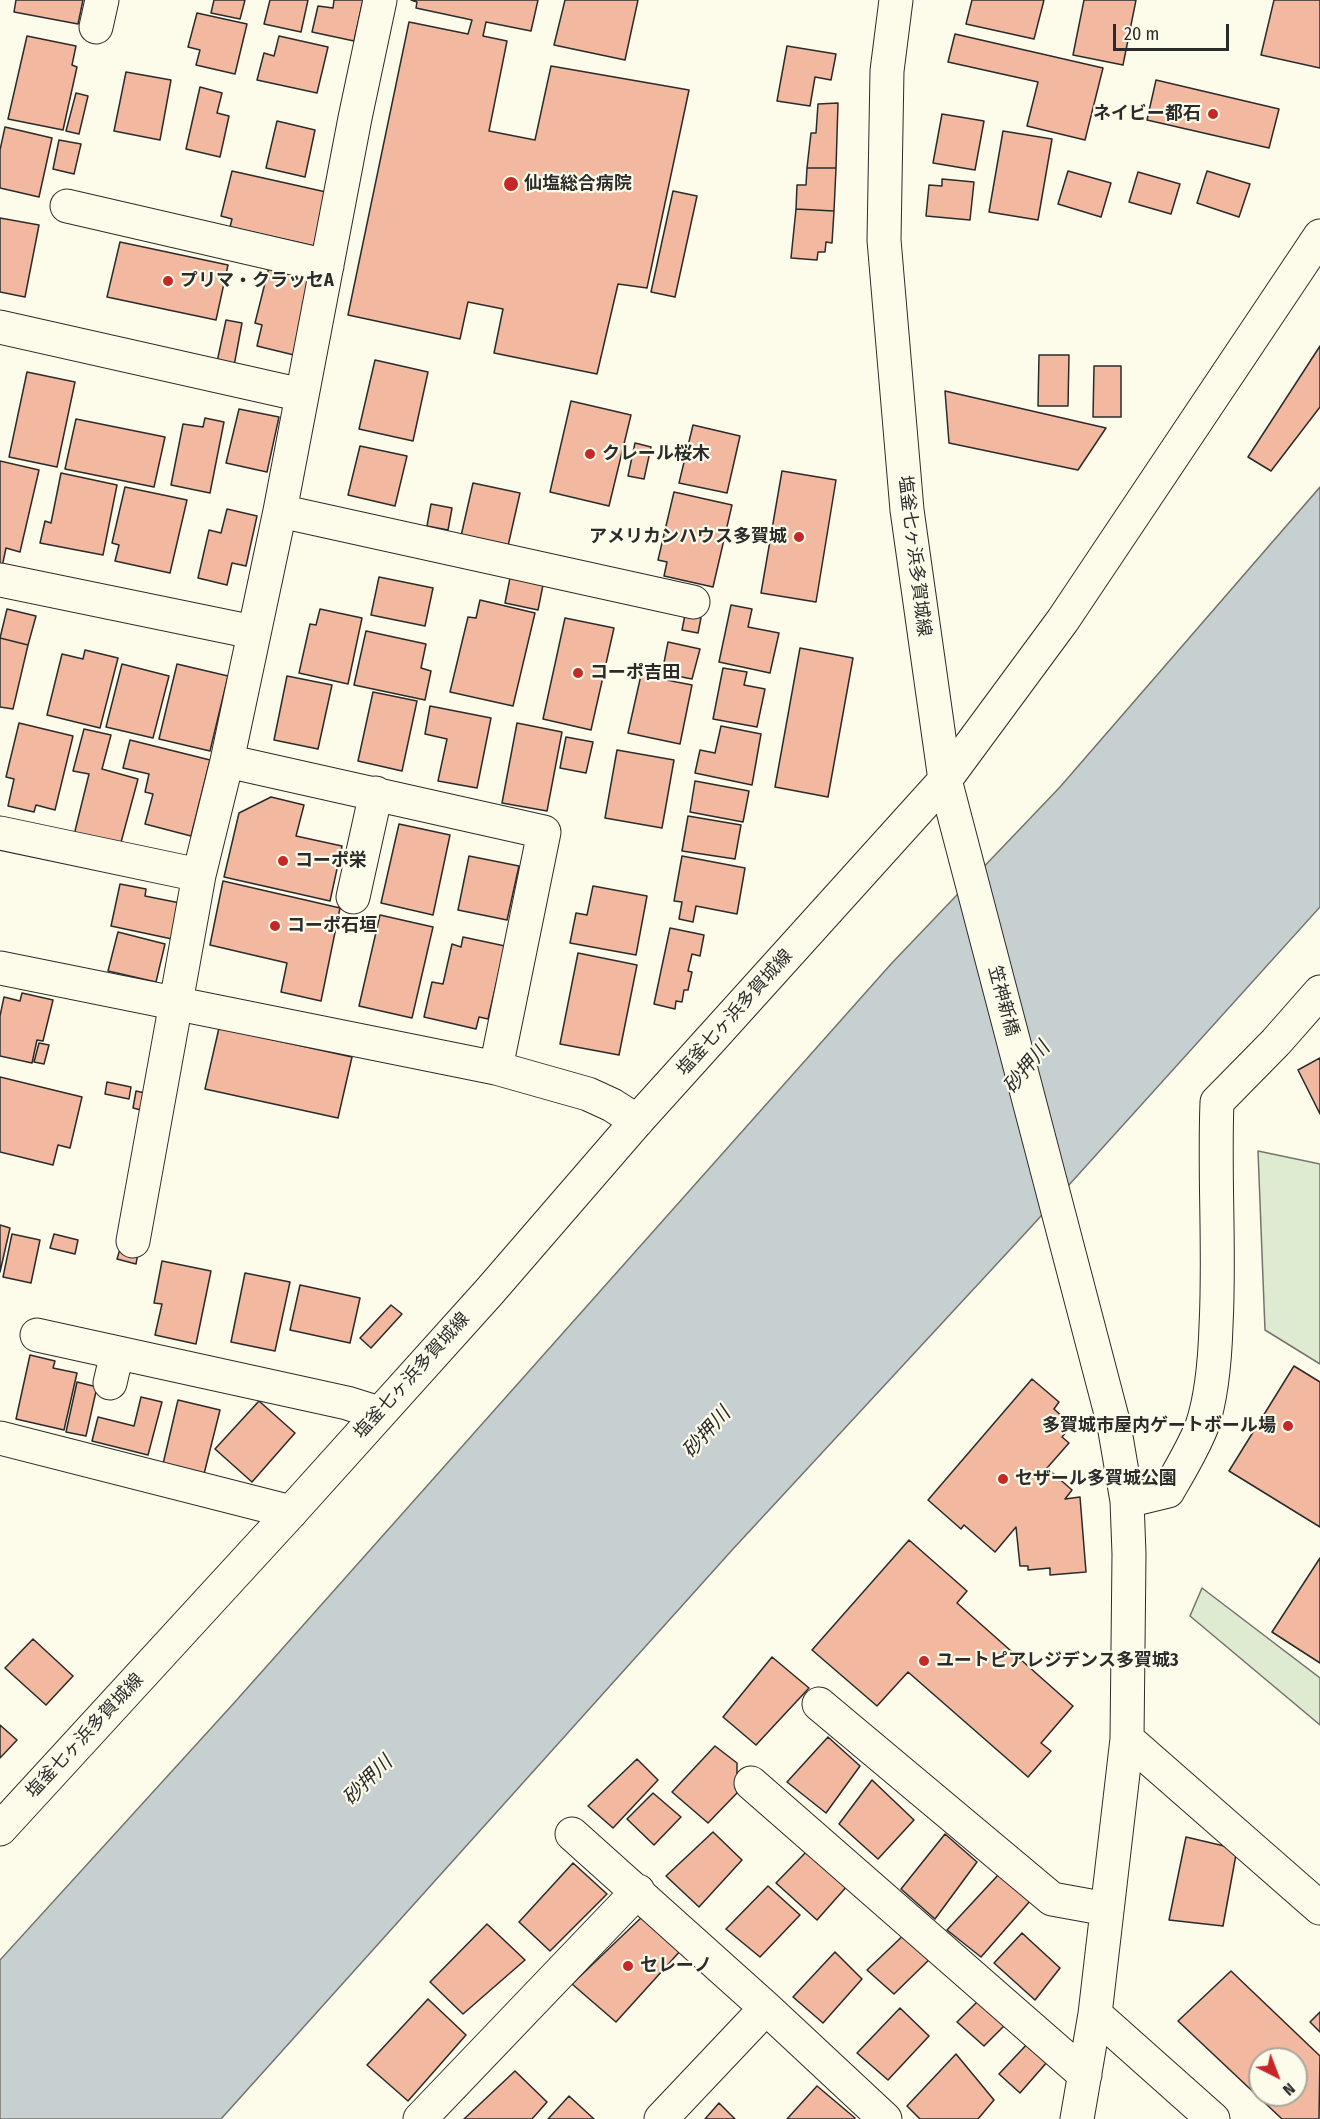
<!DOCTYPE html>
<html>
<head>
<meta charset="utf-8">
<style>
  body { margin:0 }
  #map { position:relative; width:1320px; height:2119px; overflow:hidden; background:#fdfbea; font-family:"Fira Sans Condensed",sans-serif }
  canvas { display:block }
  .north { position:absolute; left:1248px; top:2047px; width:60px; height:60px; box-sizing:border-box; background:#fdfbea; border:2px solid #a9a89e; border-radius:50%; rotate:138deg; font-size:16px; font-weight:700; line-height:24px; text-align:center; color:#2b2b2b }
  .north::after { content:''; display:block; margin:auto; width:21px; height:27px; background:#c62828; clip-path:polygon(50% 0,100% 100%,50% 72%,0 100%) }
  .scale { position:absolute; left:1113px; top:24px; width:116px; height:27px; box-sizing:border-box; border:3px solid #2b2b2b; border-top:0; padding-left:8px; font-size:18px; line-height:21px; white-space:nowrap; color:#2b2b2b; -webkit-text-stroke:4px #fdfbea; paint-order:stroke }
</style>
</head>
<body>
<div id="map">
<canvas width="1320" height="2119"></canvas>
<div class="north">N</div>
<div class="scale">20 m</div>
</div>
<script>
const c = document.querySelector('canvas').getContext('2d');
c.lineJoin = 'round';
function fill(path, color) { c.fillStyle = color; c.fill(path, 'evenodd'); }
function trace(path, color, width, dash) { c.strokeStyle = color; c.lineWidth = width; c.lineCap = dash ? 'butt' : 'round'; c.setLineDash(dash || []); c.stroke(path); }
function label(font, color, halo, rows, align = 'center') {
  c.font = font + ' "Fira Sans Condensed","Noto Sans JP",sans-serif'; c.lineWidth = 4.5; c.setLineDash([]); c.textBaseline = 'middle'; c.strokeStyle = halo; c.fillStyle = color; for (const [text, x, y, turn = 0] of rows) {
    c.save(); c.translate(x, y); c.rotate((+turn || 0) * Math.PI / 180); c.textAlign = isNaN(turn) ? turn : align; if (halo) c.strokeText(text, 0, 0); c.fillText(text, 0, 0); c.restore();
  }
}
const green = new Path2D(`
  M1258,1151L1320,1164V1364L1265,1330Z
  M1202,1588L1320,1678V1725L1190,1616Z`);
fill(green, '#deebd1');
trace(green, '#74746e', 1.5);
const water = new Path2D(`
  M1320,487V907L1031,1227L733,1549L221,2119H0V1960L234,1703L891,964L1060,787Z`);
fill(water, '#c7d0d0');
trace(water, '#74746e', 1.5);
const building = new Path2D(`
  M16,0H83L78,24L14,12Z
  M214,0H245L240,19L211,13Z
  M270,0H308L301,32L264,24Z
  M334,0H363L354,41L312,32L318,6L333,8Z
  M411,0H538L531,31L486,22L483,36L507,41L489,131L535,140L551,66L689,90L647,288L618,284L597,374L494,353L503,309L468,302L460,339L348,315L409,22L468,34L472,20L416,8L417,2Z
  M565,0H638L625,60L554,45Z
  M972,0H1044L1034,39L966,24Z
  M1084,0H1136L1123,65L1073,55Z
  M1274,0H1320V68L1261,55Z
  M197,13L247,24L235,74L196,65L200,50L188,47Z
  M955,34L1103,68L1085,140L1027,126L1038,82L948,62Z
  M27,36L76,46L72,65L77,67L63,130L8,119Z
  M279,36L328,47L317,93L257,80L264,53L274,56Z
  M787,46L836,54L831,80L815,77L810,106L777,101Z
  M126,72L171,80L160,140L114,131Z
  M1156,80L1279,109L1269,148L1147,120Z
  M200,87L222,93L217,113L229,116L220,157L186,149Z
  M76,93L88,96L79,134L66,131Z
  M838,103L836,168H807L811,133H816L818,104Z
  M942,114L984,121L975,170L933,163Z
  M277,121L315,130L305,177L266,168Z
  M5,127L52,138L39,197L0,188V150Z
  M1003,131L1052,139L1038,220L989,212Z
  M59,140L81,144L74,174L53,169Z
  M807,168H836L834,211L796,209L797,185H806Z
  M232,171L326,192L314,246L230,227L232,219L221,216Z
  M1068,171L1111,183L1101,217L1058,204Z
  M1207,171L1250,184L1239,217L1197,203Z
  M1138,172L1180,184L1171,214L1129,202Z
  M942,179L974,182L970,220L926,216L929,185L942,186Z
  M673,191L697,196L675,297L651,292Z
  M796,209L834,211L832,243L826,242L825,252H818L817,260L791,258Z
  M0,218L39,225L25,297L0,292Z
  M120,242L228,265L216,320L107,297Z
  M270,263L314,274L294,355L257,346L262,325L255,323Z
  M226,320L242,323L234,366L217,362Z
  M1320,346V407L1271,471L1248,457Z
  M1039,355H1069L1068,406H1038Z
  M375,360L428,372L413,441L359,429Z
  M1094,366H1121V417H1093Z
  M27,372L75,382L57,467L9,457Z
  M945,391L1106,428L1078,470L949,443Z
  M571,401L631,415L609,506L550,492Z
  M239,409L279,417L267,472L226,463Z
  M205,418L224,422L210,493L171,485L183,424L203,427Z
  M76,419L165,437L154,487L65,469Z
  M693,425L740,436L727,493L679,483Z
  M635,443L651,447L644,479L628,476Z
  M360,446L407,456L395,506L348,495Z
  M0,461L39,470L20,552L6,548L2,567L0,566Z
  M782,471L836,480L816,602L761,593Z
  M61,473L117,485L103,555L40,543L45,521L51,523Z
  M473,483L520,493L508,546L461,536Z
  M125,487L187,500L170,573L115,561L119,545L112,543Z
  M674,492L732,505L713,587L664,576L667,562L658,560Z
  M431,504L452,508L448,530L427,526Z
  M227,509L257,516L246,566L232,563L227,585L198,578L209,530L221,533Z
  M511,573L544,580L538,610L505,603Z
  M379,577L433,588L425,626L371,615Z
  M480,600L535,613L513,706L450,692L468,617L476,618Z
  M731,605L752,609L748,627L779,633L770,673L719,662Z
  M7,609L36,616L28,645L0,638Z
  M320,609L362,618L348,684L299,673L310,624L316,625Z
  M685,615L701,618L698,633L682,630Z
  M565,618L614,628L591,730L543,719Z
  M366,631L426,644L421,668L431,671L425,700L354,685Z
  M0,638L28,645L13,709L0,707Z
  M668,642L700,649L692,679L662,673Z
  M800,648L853,658L828,797L775,787Z
  M85,650L118,658L100,728L47,715L62,654L83,659Z
  M122,664L169,676L153,738L106,727Z
  M177,664L228,676L210,751L159,739Z
  M723,668L747,672L744,685L765,689L757,727L713,719Z
  M641,675L692,685L680,744L628,733Z
  M287,676L332,685L318,749L274,740Z
  M373,692L417,701L402,771L358,761Z
  M430,706L491,718L477,788L438,781L447,739L425,734Z
  M19,723L73,736L55,810L36,805L34,812L8,806L14,779L6,777Z
  M517,723L562,732L547,811L502,803Z
  M721,726L761,734L752,785L695,773L700,750L715,753Z
  M84,729L111,735L102,769L138,779L120,846L74,835L89,774L73,771Z
  M566,737L593,742L586,773L560,768Z
  M130,740L210,760L191,836L145,824L153,794L145,792L149,774L123,768Z
  M617,750L674,760L662,828L605,818Z
  M695,781L749,791L743,822L690,812Z
  M271,797L304,805L296,836L342,846L330,901L224,877L239,813Z
  M688,816L741,825L735,859L682,851Z
  M399,824L450,835L433,915L381,903Z
  M469,856L519,866L507,920L458,910Z
  M682,856L745,868L737,914L696,906L693,922L679,919L682,902L674,901Z
  M223,881L340,908L321,1001L281,992L287,963L210,945Z
  M120,884L146,889L145,896L180,903L172,939L111,926Z
  M593,886L647,896L636,955L570,943L576,913L587,915Z
  M380,915L433,927L412,1018L359,1006Z
  M670,928L704,935L700,956L692,954L688,971L692,972L688,990H684L682,1002L676,1001L675,1009L654,1004Z
  M118,932L165,944L156,982L108,971Z
  M463,937L505,946L488,1019L479,1017L476,1029L424,1017L432,982L443,984L452,944L461,947Z
  M578,953L637,965L619,1055L560,1044Z
  M22,993L53,1000L43,1041L37,1040L32,1063L0,1056V1016L4,997L20,1001Z
  M219,1028L352,1057L338,1118L205,1089Z
  M39,1043L49,1045L44,1064L34,1062Z
  M1320,1058V1114L1298,1070Z
  M0,1077L82,1097L70,1148L58,1145L53,1165L0,1152Z
  M107,1082L131,1087L129,1099L105,1094Z
  M136,1091L149,1094L145,1111L133,1108Z
  M0,1225L10,1228L0,1272Z
  M12,1234L40,1240L31,1283L3,1277Z
  M54,1234L78,1240L75,1254L50,1248Z
  M120,1249L138,1253L136,1264L117,1259Z
  M162,1261L211,1271L196,1344L155,1335L162,1304L154,1303Z
  M245,1273L290,1282L275,1351L231,1342Z
  M300,1285L360,1298L350,1343L290,1330Z
  M391,1305L402,1314L371,1348L360,1338Z
  M30,1355L55,1361L53,1368L77,1373L64,1430L16,1419Z
  M1294,1366L1320,1382V1527L1229,1471Z
  M1032,1379L1059,1402L1054,1409L1066,1420L1063,1425L1068,1430L1062,1437L1069,1443L1047,1468L1072,1490L1065,1499L1080,1497L1086,1572L1050,1575V1568L1028,1570V1566H1020L1016,1527L995,1552L964,1525L961,1529L928,1500Z
  M77,1382L97,1387L86,1436L66,1432Z
  M141,1397L162,1402L148,1455L92,1441L98,1417L134,1426Z
  M178,1400L220,1410L204,1474L163,1464Z
  M259,1401L295,1433L252,1482L215,1449Z
  M909,1540L967,1591L957,1603L1073,1706L1041,1743L1051,1751L1028,1777L908,1672L877,1706L812,1650Z
  M1320,1558V1663L1272,1632Z
  M33,1639L73,1676L46,1705L5,1668Z
  M772,1657L809,1688L756,1745L723,1717Z
  M0,1725L17,1740L0,1758Z
  M828,1737L860,1766L826,1813L787,1782Z
  M715,1746L737,1763V1793L708,1823L672,1792Z
  M637,1759L658,1780L613,1828L588,1806Z
  M872,1780L914,1820L878,1859L839,1824Z
  M653,1793L681,1817L654,1845L627,1819Z
  M713,1832L742,1860L699,1907L666,1876Z
  M945,1834L977,1862L935,1919L901,1889Z
  M1186,1837L1237,1849L1223,1926L1169,1920Z
  M809,1849L848,1885L817,1920L776,1883Z
  M573,1863L607,1894L550,1951L519,1922Z
  M1000,1873L1031,1900L981,1957L947,1930Z
  M768,1886L800,1915L760,1957L726,1929Z
  M644,1915L682,1949L616,2022L572,1984Z
  M487,1924L525,1960L463,2014L430,1982Z
  M909,1930L935,1954L894,1994L867,1970Z
  M1022,1933L1060,1968L1035,2000L994,1963Z
  M835,1952L862,1979L823,2023L793,1997Z
  M1231,1971L1320,2056L1319,2119H1282L1178,2021ZM1260,2059H1296V2095H1260Z
  M982,1997L1008,2022L984,2046L957,2022Z
  M428,1999L466,2035L408,2101L367,2065Z
  M900,2008L929,2036L888,2080L857,2053Z
  M1320,2012V2032L1310,2022Z
  M1029,2042L1048,2061L1020,2093L999,2074Z
  M956,2054L994,2100L978,2119H920L907,2106Z
  M515,2071L547,2102L532,2119H464Z
  M817,2086L855,2118L854,2119H787Z
  M569,2096L594,2119H548Z
  M719,2103L735,2119H705Z`);
fill(building, '#f2b8a0');
trace(building, '#2b2b2b', 1.5);
const minor = new Path2D(`
  M96,27L102,0
  M67,206L327,266
  M0,327L302,395
  M280,511L693,602
  M0,580L253,632
  M227,761L544,832L496,1068
  M0,833L199,875
  M353,897L376,793
  M0,968L496,1068L588,1094L612,1105L637,1121
  M133,1241L199,875L227,761L280,511L355,118L380,0
  M37,1335L347,1403L379,1413
  M110,1383L117,1353
  M0,1438L291,1512
  M1127,1501L1168,1491C1180,1470 1193,1449 1202,1426C1212,1396 1215,1358 1216,1326C1220,1251 1214,1177 1217,1102L1276,1042L1320,992
  M819,1704L1052,1899L1107,1909
  M1127,1739L1320,1908
  M751,1783L1085,2075
  M572,1834L766,2008L885,2119
  M1095,2014L1213,2119
  M420,2119L638,1891
  M661,2119L766,2008
  M1077,2119L1095,2014L1127,1739L1129,1554L1127,1501L1114,1425L945,780L1063,620L1320,236`);
const major = new Path2D(`
  M0,1829L291,1512L490,1291L637,1121L945,780L907,510L884,240L887,71L896,0`);
trace(minor, '#2b2b2b', 35);
trace(major, '#2b2b2b', 35);
trace(minor, '#fdfbea', 33);
trace(major, '#fdfbea', 33);
for (const [x, y, r, color] of [
  [1213,114,6,"#c62828"],
  [511,184,8,"#c62828"],
  [168,281,6,"#c62828"],
  [590,454,6,"#c62828"],
  [799,537,6,"#c62828"],
  [578,673,6,"#c62828"],
  [283,861,6,"#c62828"],
  [275,926,6,"#c62828"],
  [1288,1426,6,"#c62828"],
  [1003,1479,6,"#c62828"],
  [924,1661,6,"#c62828"],
  [628,1966,6,"#c62828"]
]) { const dot = new Path2D(); dot.arc(x, y, r, 0, 2 * Math.PI); c.fillStyle = color; c.fill(dot); trace(dot, '#fdfbea', 2); }
label('bold 18px', '#2b2b2b', '#fdfbea', [
  ["ネイビー都石",1201,114,"right"],
  ["仙塩総合病院",524,184],
  ["プリマ・クラッセA",180,281],
  ["クレール桜木",602,454],
  ["アメリカンハウス多賀城",787,537,"right"],
  ["コーポ吉田",590,673],
  ["コーポ栄",295,861],
  ["コーポ石垣",287,926],
  ["多賀城市屋内ゲートボール場",1276,1426,"right"],
  ["セザール多賀城公園",1015,1479],
  ["ユートピアレジデンス多賀城3",936,1661],
  ["セレーノ",640,1966]
], 'left');
label('18px', '#2b2b2b', '#fdfbea', [
  ["塩釜七ヶ浜多賀城線",914,556,83],
  ["笠神新橋",1003,1001,75],
  ["塩釜七ヶ浜多賀城線",735,1013,-48],
  ["塩釜七ヶ浜多賀城線",412,1376,-48],
  ["塩釜七ヶ浜多賀城線",85,1736,-47]
]);
label('italic 20px', '#2b2b2b', '#fdfbea', [
  ["砂押川",1027,1068,-51],
  ["砂押川",707,1433,-48],
  ["砂押川",368,1781,-45]
]);
</script>
</body>
</html>
